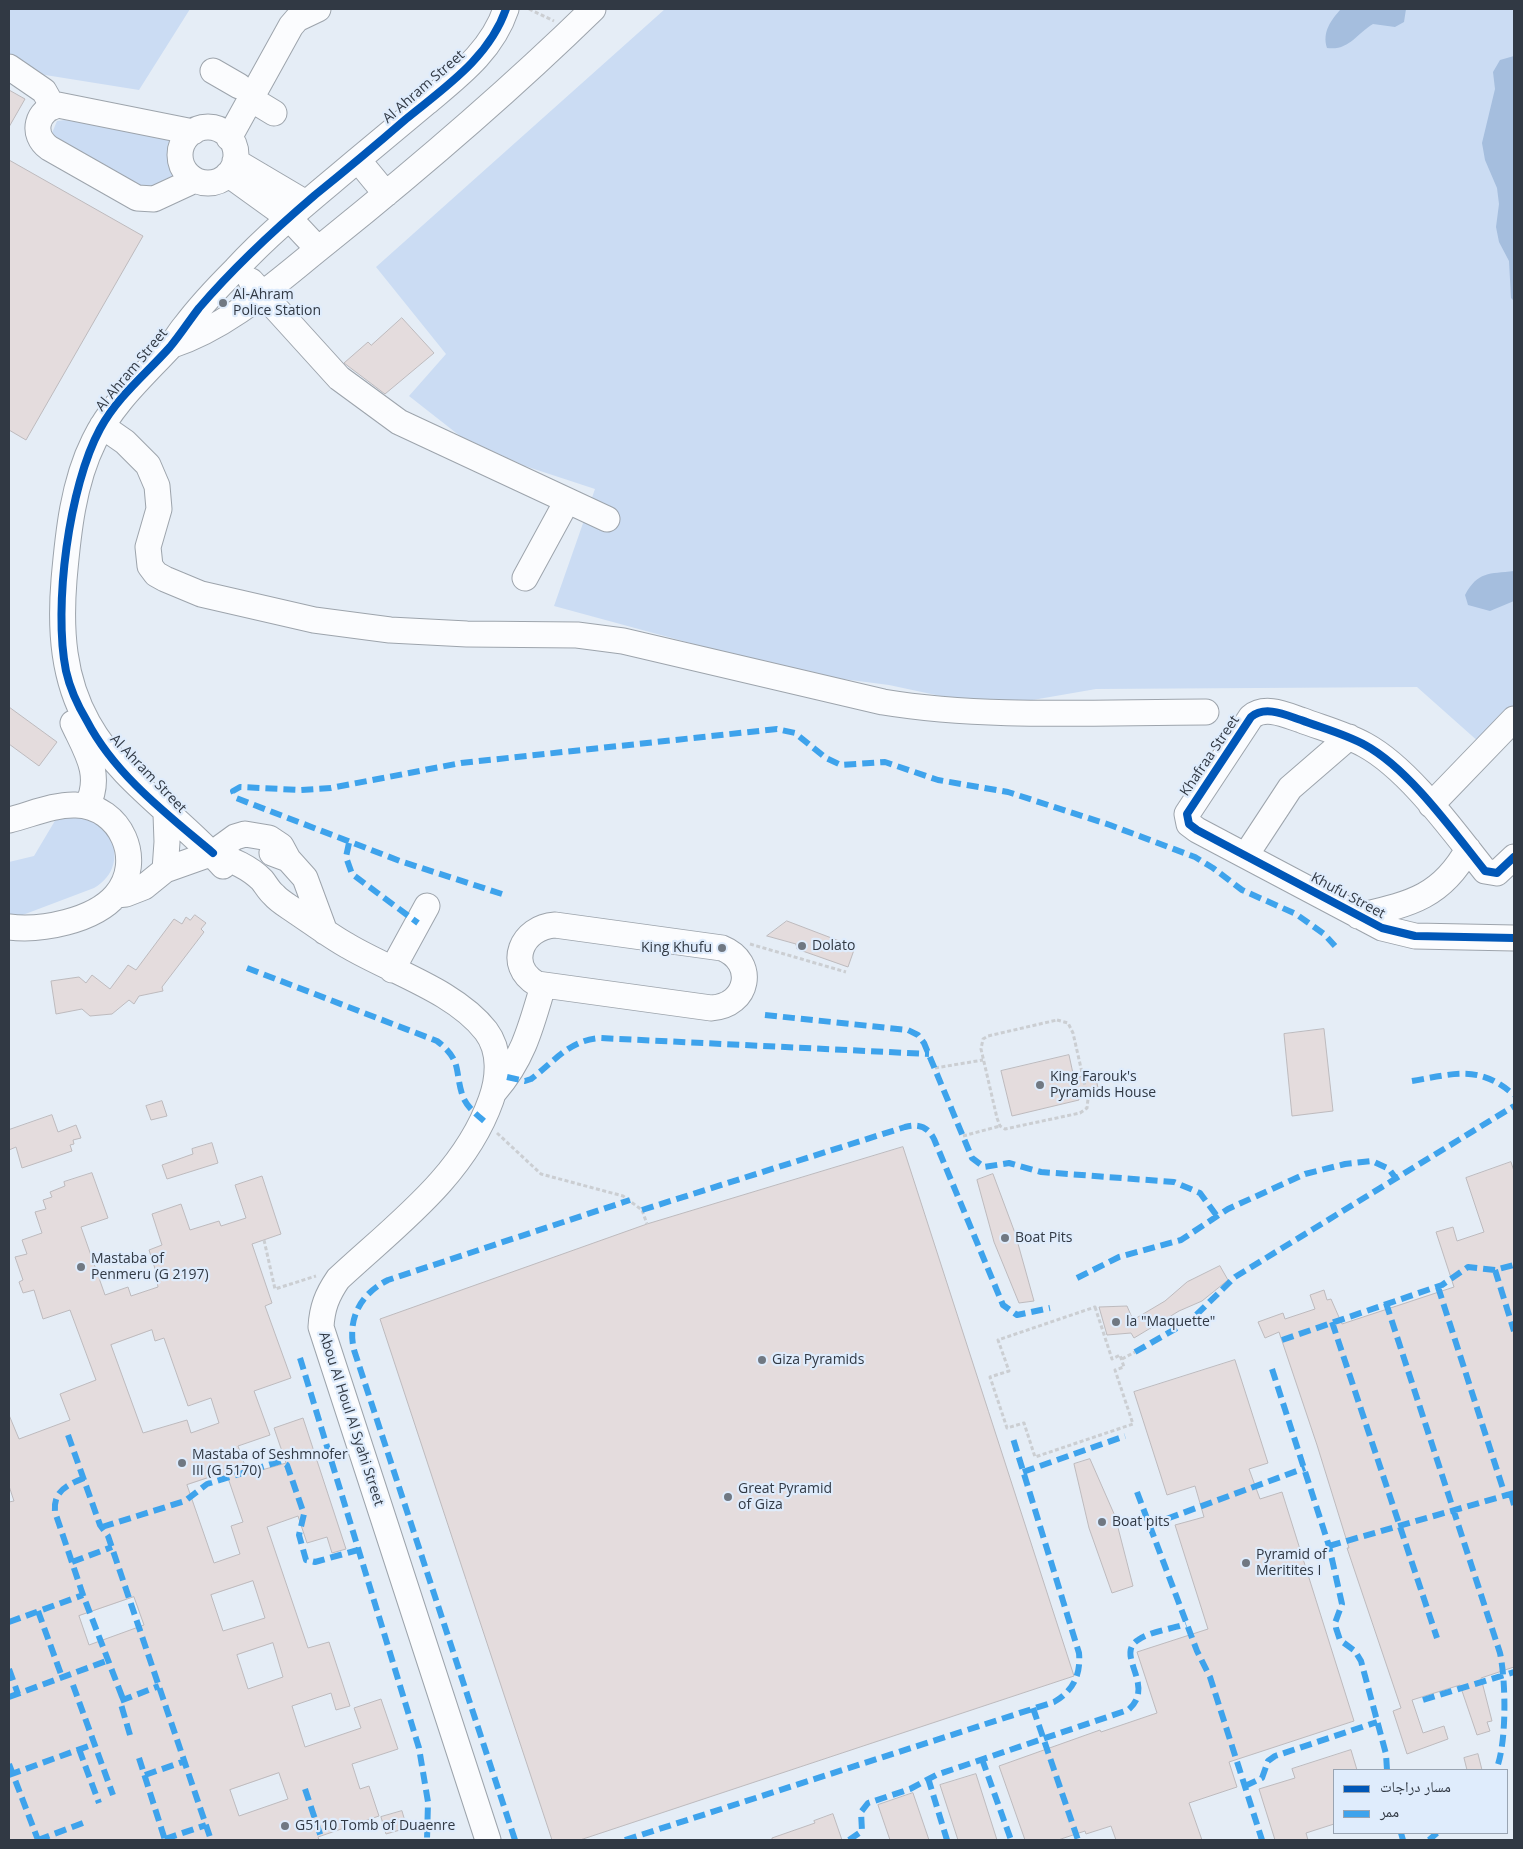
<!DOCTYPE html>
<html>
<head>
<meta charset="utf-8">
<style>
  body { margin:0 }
  #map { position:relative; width:1523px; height:1849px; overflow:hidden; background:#e5edf6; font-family:"Open Sans","Noto Naskh Arabic",sans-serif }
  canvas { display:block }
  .frame { position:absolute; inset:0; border:10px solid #313944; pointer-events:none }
  .legend { position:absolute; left:1333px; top:1769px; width:175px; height:65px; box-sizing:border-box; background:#dfecfc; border:1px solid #99a4b2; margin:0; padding:6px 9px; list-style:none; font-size:15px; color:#313944 }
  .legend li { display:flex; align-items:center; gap:10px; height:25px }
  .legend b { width:25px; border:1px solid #99a4b2 }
</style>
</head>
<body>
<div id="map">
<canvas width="1523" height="1849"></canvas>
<div class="frame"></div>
<ul class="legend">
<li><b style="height:6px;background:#0057b8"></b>مسار دراجات</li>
<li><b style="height:6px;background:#3ea3ec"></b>ممر</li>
</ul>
</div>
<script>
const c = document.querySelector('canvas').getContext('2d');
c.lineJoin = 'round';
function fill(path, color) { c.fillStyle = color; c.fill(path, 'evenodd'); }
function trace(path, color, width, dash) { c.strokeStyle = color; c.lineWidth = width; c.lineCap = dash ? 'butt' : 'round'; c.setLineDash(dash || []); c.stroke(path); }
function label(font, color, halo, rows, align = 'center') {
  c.font = font + ' "Open Sans",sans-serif'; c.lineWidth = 4.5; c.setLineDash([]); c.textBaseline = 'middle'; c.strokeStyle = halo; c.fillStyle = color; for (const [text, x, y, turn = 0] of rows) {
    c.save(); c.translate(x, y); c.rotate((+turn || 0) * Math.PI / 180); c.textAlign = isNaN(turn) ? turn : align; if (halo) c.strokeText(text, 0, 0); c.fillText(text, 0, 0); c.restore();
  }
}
fill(new Path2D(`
  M9,9H190L139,90L39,74L27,93L9,82Z
  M665,9H1514V709L1480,743L1417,687L1096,689L992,707L889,685L804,674L554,606L595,489L525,466L460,436L409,396L446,354L376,267Z
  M65,120L173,139C166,156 171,165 179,181L147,191L58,139L52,133L57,121Z
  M82,816C88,818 97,820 101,824C104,826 106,831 108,834C120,854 115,876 94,888L20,916H9V862L34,856L56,819Z`), '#cbdcf3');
fill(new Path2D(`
  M1341,9H1406L1404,22L1395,27L1373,24C1356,34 1349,51 1327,48C1322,32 1331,20 1341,9Z
  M1514,56V301L1511,298L1509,261L1499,242L1496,227L1499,204L1497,188L1485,160L1482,143L1495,89L1493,72L1500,60Z
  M1514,571V601L1490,611L1468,605L1465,595C1478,571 1489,574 1514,571Z`), '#a5bede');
const building = new Path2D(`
  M9,90L25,99L9,127Z
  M9,160L143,236L26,440L9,430Z
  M402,318L434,353L385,394L344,363L368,342L371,345Z
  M9,707L57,742L39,766L9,744Z
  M195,915L206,923L201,929L204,932L162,987L163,991L139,996L134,1004L129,1000L112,1014L90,1016L82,1009L56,1014L51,981L79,977L86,983L92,975L110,989L128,965L136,970L174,919L182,924L186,917L190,920Z
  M787,921L855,947L848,967L797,949L796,944L767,936Z
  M1324,1029L1333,1111L1292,1116L1284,1034Z
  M1069,1055L1074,1078L1095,1074L1098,1088L1078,1092L1079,1100L1012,1116L1001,1071Z
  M162,1101L167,1116L151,1120L146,1106Z
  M52,1115L58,1132L76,1125L81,1138L73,1140L74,1144L70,1145L72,1151L22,1168L16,1147L9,1150V1130Z
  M212,1143L218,1163L167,1179L162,1165L193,1154L192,1149Z
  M903,1147L1074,1676L580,1840H552L380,1319L647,1224Z
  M1511,1162L1514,1171V1667L1481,1678L1492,1721L1487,1722L1490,1731L1477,1735L1460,1685L1412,1700L1423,1733L1444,1726L1448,1739L1407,1754L1393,1711L1401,1708L1347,1548H1349L1317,1445L1279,1332L1265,1338L1258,1322L1283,1313L1285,1319L1315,1309L1310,1295L1324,1290L1327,1300L1331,1299L1342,1324L1454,1287L1436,1232L1453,1227L1457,1241L1484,1232L1466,1178Z
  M92,1173L108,1218L81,1227L105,1295L128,1287L131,1296L158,1287L157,1282L159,1281L149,1250L162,1245L152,1214L181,1204L190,1230L219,1221L221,1226L246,1218L235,1185L262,1176L281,1234L252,1244L272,1303L265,1306L291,1378L254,1391L270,1435L238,1446L248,1474L286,1463L274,1428L303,1418L346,1549L332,1553L327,1537L307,1543L298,1516L267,1527L308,1648L329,1642L350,1706L336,1710L331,1693L292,1706L305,1747L361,1728L354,1708L381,1699L398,1749L352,1764L360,1789L369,1786L379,1816L318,1837L319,1840H9V1502L14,1501L9,1486V1415L19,1439L70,1420L60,1394L96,1380L70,1310L43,1319L34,1290L23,1293L19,1282L23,1280L15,1257L27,1254L22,1240L42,1233L35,1212L46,1209L43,1200L52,1197L50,1192L65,1186L64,1182ZM152,1330L155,1341L164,1338L188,1406L211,1398L219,1423L191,1433L187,1420L143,1433L111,1345ZM220,1474L221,1477L227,1475L243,1522L231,1526L240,1554L214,1563L187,1485ZM253,1581L265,1618L223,1631L211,1595ZM134,1597L144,1625L89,1645L79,1616ZM273,1643L283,1677L248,1689L237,1655ZM279,1773L288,1799L239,1816L230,1790Z
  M993,1174L1015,1233L1034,1301L1019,1303L994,1242L977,1180Z
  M1220,1266L1228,1280L1202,1301L1179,1311L1134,1338L1131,1333L1107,1335L1099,1307L1127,1306L1133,1320L1165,1301L1187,1282Z
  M1235,1360L1268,1463L1249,1469L1260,1499L1282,1492L1354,1721L1229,1762L1237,1787L1189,1803L1202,1840H1116L1111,1826L1086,1834L1085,1831L1058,1840H1025L999,1766L1100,1730L1101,1732L1157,1713L1137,1652L1208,1629L1175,1525L1204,1517L1195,1486L1167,1495L1134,1392Z
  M1090,1459L1115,1516L1133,1586L1112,1593L1089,1528L1074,1464Z
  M1351,1750L1357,1770H1334V1824L1306,1833L1308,1840H1275L1259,1789L1295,1778L1292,1769Z
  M1478,1754L1482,1770H1467L1464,1758Z
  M976,1774L997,1840H958L940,1785Z
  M913,1793L929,1840H890L878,1805Z
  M402,1811L407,1828L386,1834L381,1817Z
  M833,1814L842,1840H772V1838L815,1823L814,1821Z`);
fill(building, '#e4dcdd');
trace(building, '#bdbabd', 1);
const minor = new Path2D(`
  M9,67L44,91L53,107
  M213,71L239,86
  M251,99L274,113
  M180 155a28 28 0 1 1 56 0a28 28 0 1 1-56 0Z
  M193,132L58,105C37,110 30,134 49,148L137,198L154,199L195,180
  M229,138L291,26L297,19L318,9
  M358,160L386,194
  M235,161L306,203
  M228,174L289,218L318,249
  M251,281L339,378L399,422L607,519
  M170,346C231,326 278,281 327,242C419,168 509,91 593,9
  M102,426L125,442L148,465L157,486L159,509L148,547L150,566L156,574L165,579L201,594L314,620L390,630L467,634L577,635L623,641L883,702C986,719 1101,712 1206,712
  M525,578L567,501
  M73,723C86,751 103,775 87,806
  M1431,805L1514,719
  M9,820C30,815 54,804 76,805C121,806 145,861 116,895C94,921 41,931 9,927
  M213,853C231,860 248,866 262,880C266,885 269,891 274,895C279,901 288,906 295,911C313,923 330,936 348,946C392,972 455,991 486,1031C501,1051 499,1078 491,1100C464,1176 396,1225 338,1279C327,1295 322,1308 321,1327L488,1840
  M272,853L288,859L305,878L325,932
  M1246,855L1290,788L1349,737
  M1514,857L1497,873L1485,871C1453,831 1409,769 1365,745C1345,734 1322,728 1301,720C1286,715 1265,705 1251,717L1187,814L1189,824L1197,830L1382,928L1415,936L1514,938
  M223,866C180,817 121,782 88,723C63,679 60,630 64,580C68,534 73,483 94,441C112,404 141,378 169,348C175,341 179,333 185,326C200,306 218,287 236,269C272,230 314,197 354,163C378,143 402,123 426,103C458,76 492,51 506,9
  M165,870L167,842L166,814
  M116,895L126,894L144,887L165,870L213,853L235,837L245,834L269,838L281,846L288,859
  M1358,916C1409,904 1441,898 1468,849
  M555,925L722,948C757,962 749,1006 711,1008L537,984C505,965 522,927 555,925Z
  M392,970L427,906
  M495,1091C523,1059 531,1027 543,986`);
trace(minor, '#9da4ac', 27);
trace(new Path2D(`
  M529,9L554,21
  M750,944L846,972
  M1057,1020L1068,1023L1073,1033L1088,1099L1087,1108L1080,1113L1005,1129L1000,1126L997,1118L981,1049L983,1039L988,1036Z
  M935,1068L983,1060
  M497,1133L541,1174L623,1196L642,1210L647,1224
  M963,1136L1000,1126
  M264,1240L275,1289L316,1276
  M1095,1307L1112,1359L1120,1355L1124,1367L1115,1370L1133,1424L1035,1457L1024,1423L1007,1428L990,1377L1009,1371L998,1340Z
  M1122,1359L1135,1352`), '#cbced2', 3, [4, 2.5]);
trace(minor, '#fbfcfe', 25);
trace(new Path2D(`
  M349,843L346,857L352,874L418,923
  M502,894L400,861L236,798L233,791L240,787L301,790L331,788L461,763L777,729L795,733L826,758L841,765L885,762L938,780L1008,792L1110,825L1195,857L1213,868L1242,890L1296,914L1324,934L1335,946
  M247,968L437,1041C463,1061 454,1071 463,1097C467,1107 476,1114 484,1121
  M765,1015L908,1030L918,1035L924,1043L972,1158L984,1167L1009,1163L1041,1172L1174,1182L1200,1193L1217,1216
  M507,1077L525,1081L531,1079C554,1062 568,1041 599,1038L929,1054
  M1412,1081C1454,1074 1479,1064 1514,1095
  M642,1210L905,1127C919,1123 928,1127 934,1139L1003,1305L1017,1315L1050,1308
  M1495,1270L1514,1331
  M1077,1278L1119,1257L1181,1240L1228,1209L1305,1174L1345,1164L1372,1161L1389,1169L1397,1180
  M1438,1287L1505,1495
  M1386,1303L1500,1653C1506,1681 1507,1744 1496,1770
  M1332,1322L1437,1638
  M1282,1340L1442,1285L1468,1267L1495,1270L1514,1265
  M1135,1352L1191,1320L1235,1277L1514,1106
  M300,1358L419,1748L428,1802L427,1840
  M1272,1369L1329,1546L1342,1604L1335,1623L1336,1628L1340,1640L1355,1651L1361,1661L1386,1754L1387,1770
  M68,1435L100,1525L108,1536L211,1840
  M1023,1472L1125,1436
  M84,1478C67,1485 53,1491 55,1512L83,1595L123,1699
  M1137,1492L1197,1651L1210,1677L1262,1840
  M1511,1494L1514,1505
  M1150,1525L1305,1468
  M102,1527L185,1501L207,1484L281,1461L287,1465L304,1514L299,1535L306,1560L315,1562L358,1550
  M1329,1546L1514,1493
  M72,1562L112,1547
  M38,1611L62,1677
  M9,1622L83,1595
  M9,1669L18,1694
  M73,1685L113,1795
  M9,1697L109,1660
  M1423,1700L1514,1672
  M1033,1708L1078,1840
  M130,1735L120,1701L159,1686
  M79,1749L99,1803
  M139,1758L165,1840
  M982,1759L1011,1840
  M9,1764L38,1840
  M9,1775L94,1744
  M145,1775L185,1761
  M928,1778L947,1840
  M1245,1786L1262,1778L1268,1761L1275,1756L1377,1722
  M305,1789L322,1840
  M1401,1833L1403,1840
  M165,1839L206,1825
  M38,1840L83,1823
  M515,1840L354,1350C347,1319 360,1294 388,1280L630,1200
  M625,1840L1054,1702C1073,1691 1081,1675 1079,1653L1012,1435
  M849,1840L862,1831L861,1812L868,1803L910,1789L936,1775L1128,1710C1157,1686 1114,1655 1138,1640C1151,1631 1172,1629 1186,1624
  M1429,1840L1437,1833`), '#3ea3ec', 6, [12, 6]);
trace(new Path2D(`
  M213,853C168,815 115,775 87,721C78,706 70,689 66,671C53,607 69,486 100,429C118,396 146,374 170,347C180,335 189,321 199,308C234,267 274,230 315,195C346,170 376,145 406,119C445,87 489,58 506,9
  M1514,857L1497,873L1485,871C1453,831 1409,769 1365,745C1345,734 1322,728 1301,720C1286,715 1265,705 1251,717L1187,814L1189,824L1197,830L1382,928L1415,936L1514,938`), '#0057b8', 8);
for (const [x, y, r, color] of [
  [223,303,5,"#707882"],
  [802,946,5,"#707882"],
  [722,948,5,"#707882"],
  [1040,1085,5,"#707882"],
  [1005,1238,5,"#707882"],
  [81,1267,5,"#707882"],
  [1116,1322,5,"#707882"],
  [762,1360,5,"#707882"],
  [182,1463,5,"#707882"],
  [728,1497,5,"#707882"],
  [1102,1522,5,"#707882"],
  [1246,1563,5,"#707882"],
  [285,1826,5,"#707882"]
]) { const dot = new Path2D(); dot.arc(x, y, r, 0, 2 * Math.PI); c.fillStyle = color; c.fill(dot); trace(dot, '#dfecfc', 2); }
label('14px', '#313944', '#dfecfc', [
  ["Al Ahram Street",424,87,-41],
  ["Al Ahram Street",132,370,-50],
  ["Khafraa Street",1210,756,-56],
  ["Al Ahram Street",148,774,46],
  ["Khufu Street",1348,896,28],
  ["Abou Al Houl Al Syahi Street",351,1419,72]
]);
label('14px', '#313944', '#dfecfc', [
  ["Al-Ahram",233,295],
  ["Police Station",233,311],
  ["Dolato",812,946],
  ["King Khufu",712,948,"right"],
  ["King Farouk's",1050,1077],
  ["Pyramids House",1050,1093],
  ["Boat Pits",1015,1238],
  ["Mastaba of",91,1259],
  ["Penmeru (G 2197)",91,1275],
  ["la \"Maquette\"",1126,1322],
  ["Giza Pyramids",772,1360],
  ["Mastaba of Seshmnofer",192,1455],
  ["III (G 5170)",192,1471],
  ["Great Pyramid",738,1489],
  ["of Giza",738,1505],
  ["Boat pits",1112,1522],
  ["Pyramid of",1256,1555],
  ["Meritites I",1256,1571],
  ["G5110 Tomb of Duaenre",295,1826]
], 'left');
</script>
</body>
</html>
